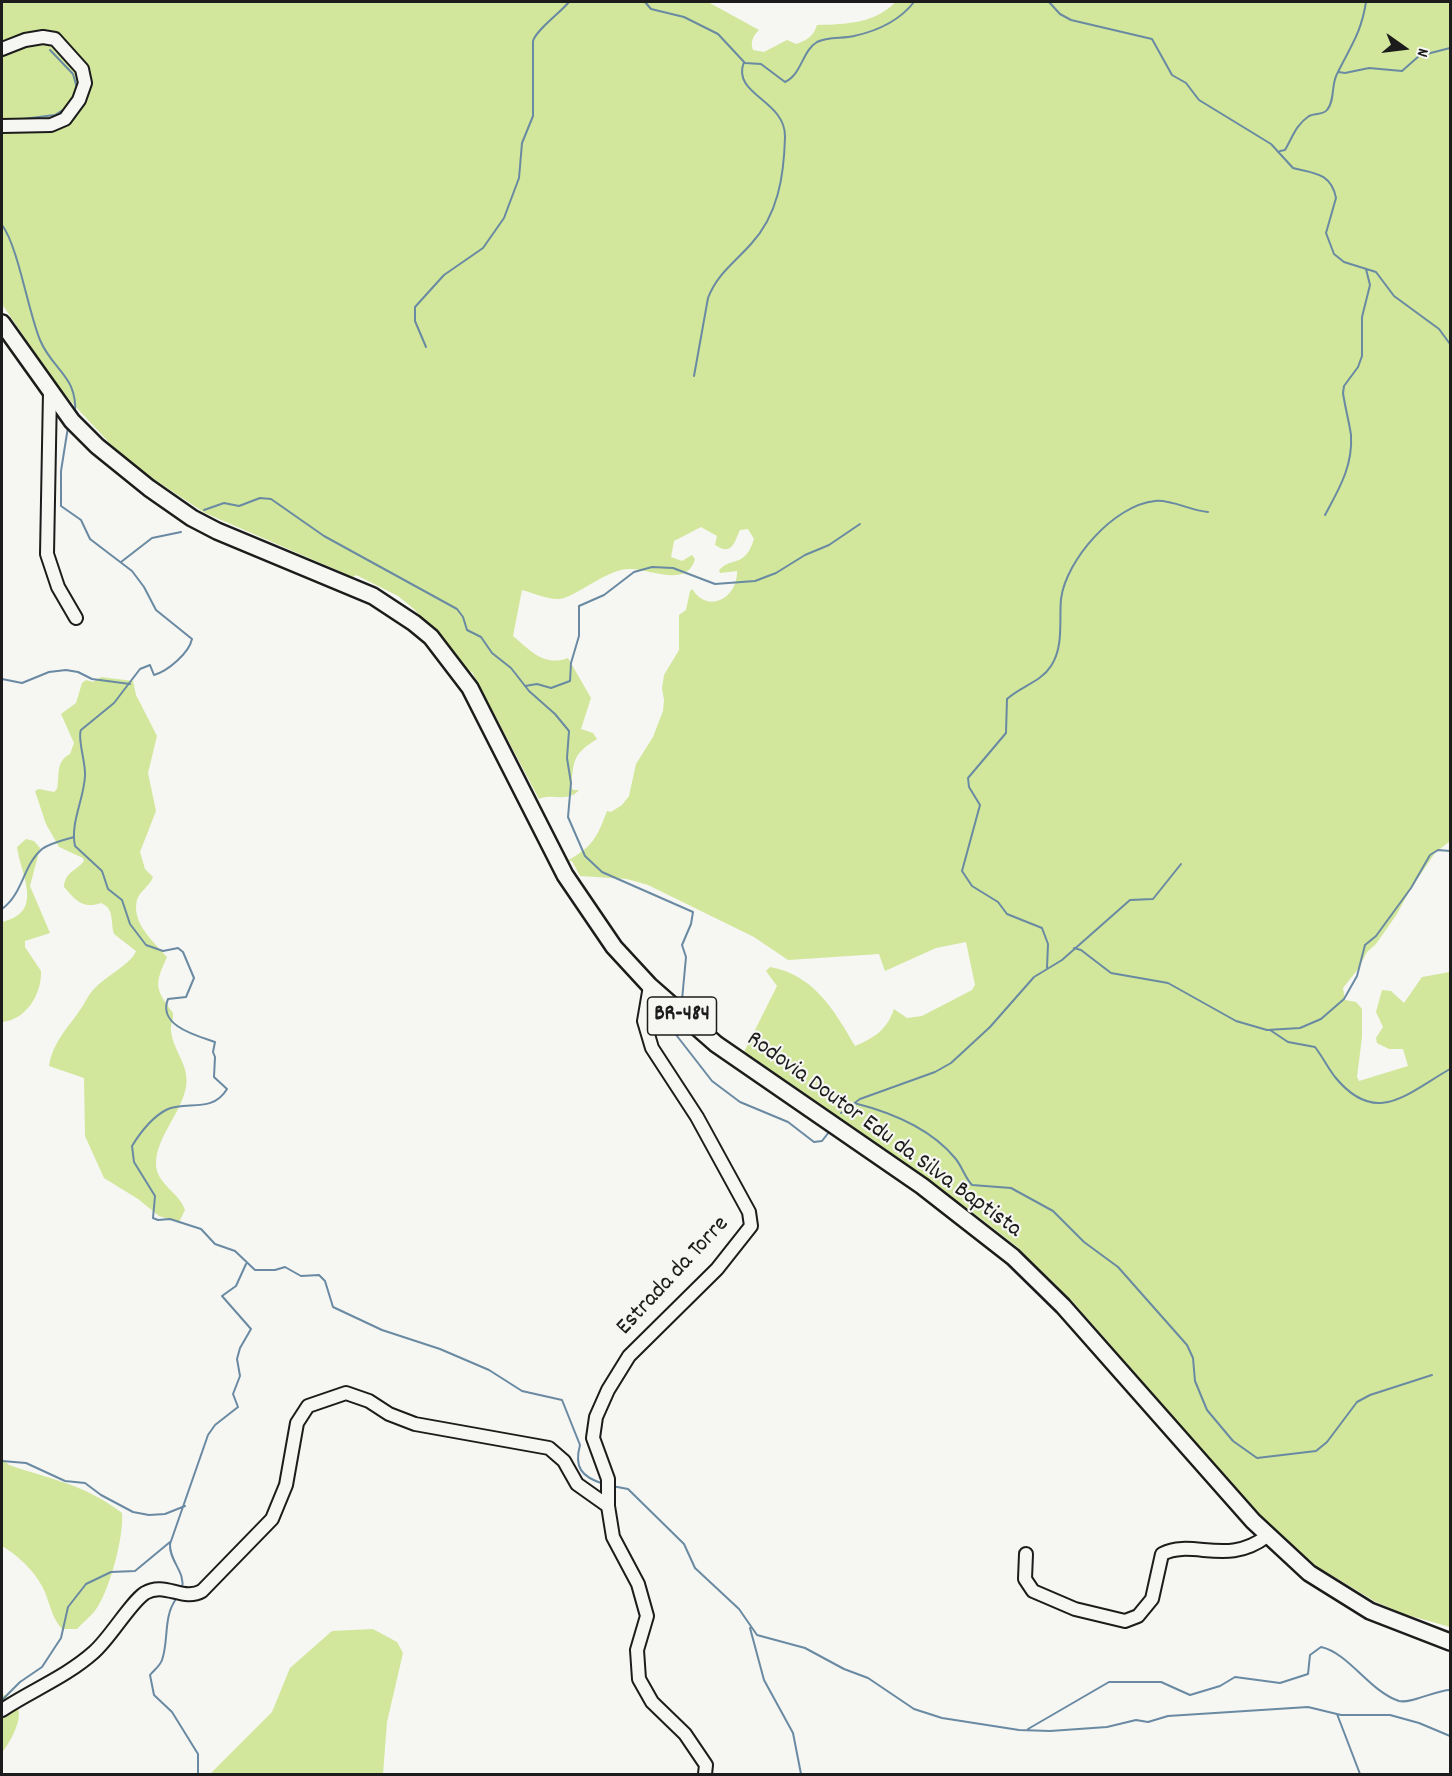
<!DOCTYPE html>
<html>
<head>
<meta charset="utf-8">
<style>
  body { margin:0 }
  #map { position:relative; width:1452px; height:1776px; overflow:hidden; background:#f6f6f2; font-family:Dekko,sans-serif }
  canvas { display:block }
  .frame { position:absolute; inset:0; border:3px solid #1c1c1c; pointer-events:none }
  .north { position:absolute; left:1374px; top:18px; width:60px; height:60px; -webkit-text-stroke:4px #f6f6f2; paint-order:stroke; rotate:104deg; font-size:16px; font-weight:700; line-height:24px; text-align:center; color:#1c1c1c }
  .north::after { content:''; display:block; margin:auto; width:21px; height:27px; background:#1c1c1c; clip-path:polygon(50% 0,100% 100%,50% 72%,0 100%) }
</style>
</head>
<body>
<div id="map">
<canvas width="1452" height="1776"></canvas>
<div class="frame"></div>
<div class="north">N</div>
</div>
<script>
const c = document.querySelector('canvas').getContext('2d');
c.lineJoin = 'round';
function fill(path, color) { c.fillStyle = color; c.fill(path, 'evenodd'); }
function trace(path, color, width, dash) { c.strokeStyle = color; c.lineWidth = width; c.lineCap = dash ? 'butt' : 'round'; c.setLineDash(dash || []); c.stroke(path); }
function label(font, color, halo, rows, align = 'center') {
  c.font = font + ' Dekko,sans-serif'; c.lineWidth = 4.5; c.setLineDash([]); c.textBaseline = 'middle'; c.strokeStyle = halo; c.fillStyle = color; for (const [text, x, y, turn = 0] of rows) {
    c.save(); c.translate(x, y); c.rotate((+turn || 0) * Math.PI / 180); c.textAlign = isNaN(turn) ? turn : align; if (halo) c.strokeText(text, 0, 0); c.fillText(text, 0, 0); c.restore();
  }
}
fill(new Path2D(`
  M2,2H708L759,30C753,36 750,42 753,50L764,52L787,40L796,44C806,41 814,36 817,25C847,24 873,24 896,2H1450V841L1435,853L1410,890L1397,914L1376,944L1367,952L1358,969L1343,988L1345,1000L1356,1002L1362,1009V1037L1357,1077L1359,1081L1408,1066L1403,1049H1389L1377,1043L1376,1038L1383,1027L1376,1012L1382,990L1391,991L1404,1003L1422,977L1450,972V1627L1404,1614L1376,1602L1306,1560L1262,1519L1072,1301L1016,1246L971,1211L744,1052L777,986L766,971L770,967C813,974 835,1011 855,1046C874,1038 887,1030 894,1009L907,1018L922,1016L972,990L975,985L966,942L936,948L885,971L879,954L788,960L754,937L648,885L627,879L580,876L572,861H567C592,847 597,838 607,811L611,812L622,805L629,796L636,764L653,737L663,711L664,700L662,688L664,675L679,650V615L686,610L690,591L692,589C709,615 738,597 737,571L720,573L719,570C733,556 745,568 754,539L748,529L740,530C734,543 732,556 715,545L717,536L701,527L674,541L671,557L682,561L692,555L695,559C687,589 649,568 629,569C606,569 574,599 558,599C546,599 534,593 522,590L513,636C531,651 544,667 568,658L591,698L581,729L593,733L597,739C573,754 574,759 571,787L573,790H579C568,803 552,793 539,799L472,672L466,670L414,609L398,596L356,575L353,577L205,513L149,476L117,451L74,405L51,377L2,304Z
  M101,677L133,681L136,695L157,736L148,773L156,811L140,852L145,869L153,877C150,886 139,892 137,900C131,923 154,942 167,957C154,985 155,989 173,1013C174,1019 170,1025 171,1031C173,1051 190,1065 186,1087C181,1114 156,1137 156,1164C156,1184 180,1193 185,1210L179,1222L159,1216L138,1199L104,1178L85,1136L84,1078L49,1066C53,1042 67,1029 80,1010C86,1002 88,994 96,987C108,975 132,963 136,951L114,934C110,921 115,909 101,903C83,909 76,901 64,887C65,872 75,872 84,861L83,858L59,847L46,824L35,791L39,789L54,792L57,789C60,775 55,762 70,754L74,743L61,714L76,703L82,683L86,680L93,682Z
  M26,839L34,841L40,848L30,886L50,933L25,941V947L41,971C42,994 26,1020 2,1022V922C45,912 21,876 17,847Z
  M2,1458L9,1465C53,1480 84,1484 122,1513C124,1537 109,1594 94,1612C89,1618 82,1623 77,1629H62C52,1617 51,1608 46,1595C39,1575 19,1556 2,1546Z
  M373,1629L397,1642L403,1653L387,1722L383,1774H210L272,1712L290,1668L332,1631Z
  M3,1695C32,1703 15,1735 2,1753Z`), '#d2e79b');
trace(new Path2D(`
  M645,2L651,9L684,17L718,34L745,63L761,64L785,82C802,74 802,51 817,42C828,36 843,39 854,36C877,31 900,20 914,2
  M1049,2L1060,14L1071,20L1152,39L1172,75L1186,83L1199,100L1271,144L1293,168C1312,173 1331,172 1336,198L1326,233L1334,254L1344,262L1376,272L1394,296L1439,329L1450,344
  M50,50L73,74L77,88
  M1338,72L1345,73L1369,68L1402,71L1419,56L1450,48
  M15,120L55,115L66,108
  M1280,151L1285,150C1293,136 1296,125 1309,116C1315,113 1323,115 1327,110C1335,101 1331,85 1337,74C1350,47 1361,34 1366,2
  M2,225C18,246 28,311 40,340C53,371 78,376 75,414
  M426,347L415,321V307L444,275L483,248L504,218L519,178L522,143L533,116V41C536,30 560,13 569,2
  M694,376L708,298C717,274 735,262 751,244C778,215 784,176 785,137C786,100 731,95 744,62
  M68,427L61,471V506L81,520L90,539L132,571L144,587L156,610L192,639C189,653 168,671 154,675L150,665L140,669L114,703L81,730C77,738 86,763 85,776C84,799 70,823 75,846L102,871L108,889L122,900L130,924L146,945L163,951L178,948L183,952L194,978L186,997L168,999C157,1026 198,1036 215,1042L213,1052L215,1057L214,1077L227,1089C213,1113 187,1101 168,1109C153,1116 140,1133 132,1146L134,1162L155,1196L153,1218L158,1220L170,1219L201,1229L215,1244L235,1251L255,1270H275L285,1267L301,1276L319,1275L325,1281L333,1307L382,1330L440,1349L489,1370L522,1391L562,1400L580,1445C574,1467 581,1477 604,1484
  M204,510L224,503L239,506L260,498L271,499L324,536L457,609L463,617L467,630L481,637L492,653L511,668L529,691L555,714L569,731L567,758L571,783L568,817L585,856L602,872L693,912L691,924L682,945L686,957L682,1000
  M1325,515C1339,489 1353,466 1351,435C1349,421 1345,407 1343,393L1344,386L1358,367L1362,356V317L1370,285L1366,269
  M121,562L152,538L181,532
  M2,679L22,683L49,672L66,670L78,672L92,679L130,684
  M525,686L537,684L551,688L570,681L571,663L579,636V606L604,595L634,572L652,567L673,568L715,584L755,581L776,573L805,555L829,545L860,524
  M2,909C23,894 23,865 42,849C50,843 64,840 74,837
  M1074,948L1081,950L1111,973L1168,983L1236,1021L1267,1030L1300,1028L1321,1019L1344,999L1357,976L1365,945L1376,936L1411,888L1430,855L1438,850L1450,851
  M1047,968L1048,944L1042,928L1007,914L998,902L972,886L962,871L980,805L969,787L968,778L1006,733L1007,699C1021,686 1041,682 1051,666C1064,646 1059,621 1061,599C1066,560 1114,505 1155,501C1171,499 1191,511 1208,512
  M670,1027L712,1081L740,1102L788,1122L814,1142L822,1141L829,1132
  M1270,1030L1288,1042L1315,1047C1322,1056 1328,1068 1335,1077C1376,1127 1406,1094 1450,1069
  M854,1103C890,1112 931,1129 955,1158C962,1166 965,1178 972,1185L1011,1188L1053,1211L1084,1242L1118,1267L1187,1345L1193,1358L1195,1381L1207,1410L1233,1441L1257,1458L1316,1451L1327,1442L1357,1402L1370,1395L1432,1375
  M841,1113L860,1099L935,1072L951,1063L990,1027L1034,977L1062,960L1130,900L1153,899L1181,864
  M2,1461L26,1463L65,1481L85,1483L101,1495L133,1512L149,1515L165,1514L185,1506
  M612,1486L628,1489L684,1544L695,1568L739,1609L757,1635L805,1648L844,1669L868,1678L914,1709L942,1718L1019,1730L1050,1731L1107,1727L1136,1720L1148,1722L1168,1716L1308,1707L1341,1715H1390L1419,1723L1450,1736
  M182,1589C186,1572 169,1561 170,1544L208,1435L215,1425L238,1407L233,1394L240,1376L237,1359L240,1348L251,1329L222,1296L236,1286L246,1264
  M176,1599C163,1617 169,1640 162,1660C160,1666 154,1670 150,1675L154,1695L172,1712L198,1754V1774
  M750,1628L764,1680L793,1733L801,1774
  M2,1700L20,1682L42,1667L61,1638L68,1607L86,1584L111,1572L135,1571L170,1542
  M1337,1714L1360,1774
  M1028,1729L1109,1682H1161L1190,1695L1220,1686L1235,1677L1280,1683L1308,1674L1310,1655L1321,1647C1349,1653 1369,1691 1399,1701C1411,1704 1436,1690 1450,1690`), '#698aa2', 2);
const minor = new Path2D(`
  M2,49L25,40L43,37L55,39L82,69L85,83L79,100L65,119L51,125L2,126
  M50,392L47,554L58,587L76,618
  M650,986L644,1021L652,1048L697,1117L749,1212L751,1226L717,1269L629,1356L608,1390L596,1417L593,1438L608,1479V1506L613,1537L638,1584L647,1616L637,1650L639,1679L652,1702L685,1734L706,1765L705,1774
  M1026,1554L1025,1579L1033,1591L1075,1609L1125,1621L1138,1616L1152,1599L1162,1554C1193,1538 1227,1567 1267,1536
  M2,1710C32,1690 66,1677 94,1652C111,1637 130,1603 145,1593C165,1581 183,1602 202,1591L272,1519L286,1485L297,1423L308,1406L346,1393L369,1401L389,1414L415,1424L549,1448L564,1461L577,1484L608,1506`);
const major = new Path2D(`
  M2,323L72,421L97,446L149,488L192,518L217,531L373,596L414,623L431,637L470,688L565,875L614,947L650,986L716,1044L922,1186L1013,1257L1063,1306L1253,1521L1309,1573L1370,1611L1450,1642`);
trace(minor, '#1c1c1c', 16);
trace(major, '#1c1c1c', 20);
trace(minor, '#f6f6f2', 12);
trace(major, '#f6f6f2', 15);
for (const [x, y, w] of [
  [682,1016,69]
]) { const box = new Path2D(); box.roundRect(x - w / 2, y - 19, w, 38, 4.5); c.fillStyle = '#f6f6f2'; c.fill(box); trace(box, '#1c1c1c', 1.5); }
label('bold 22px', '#1c1c1c', null, [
  ["BR-484",682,1016]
]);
label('24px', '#1c1c1c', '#f6f6f2', [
  ["Rodovia Doutor Edu da Silva Baptista",883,1136,36],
  ["Estrada da Torre",674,1277,-47]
]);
</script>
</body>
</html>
